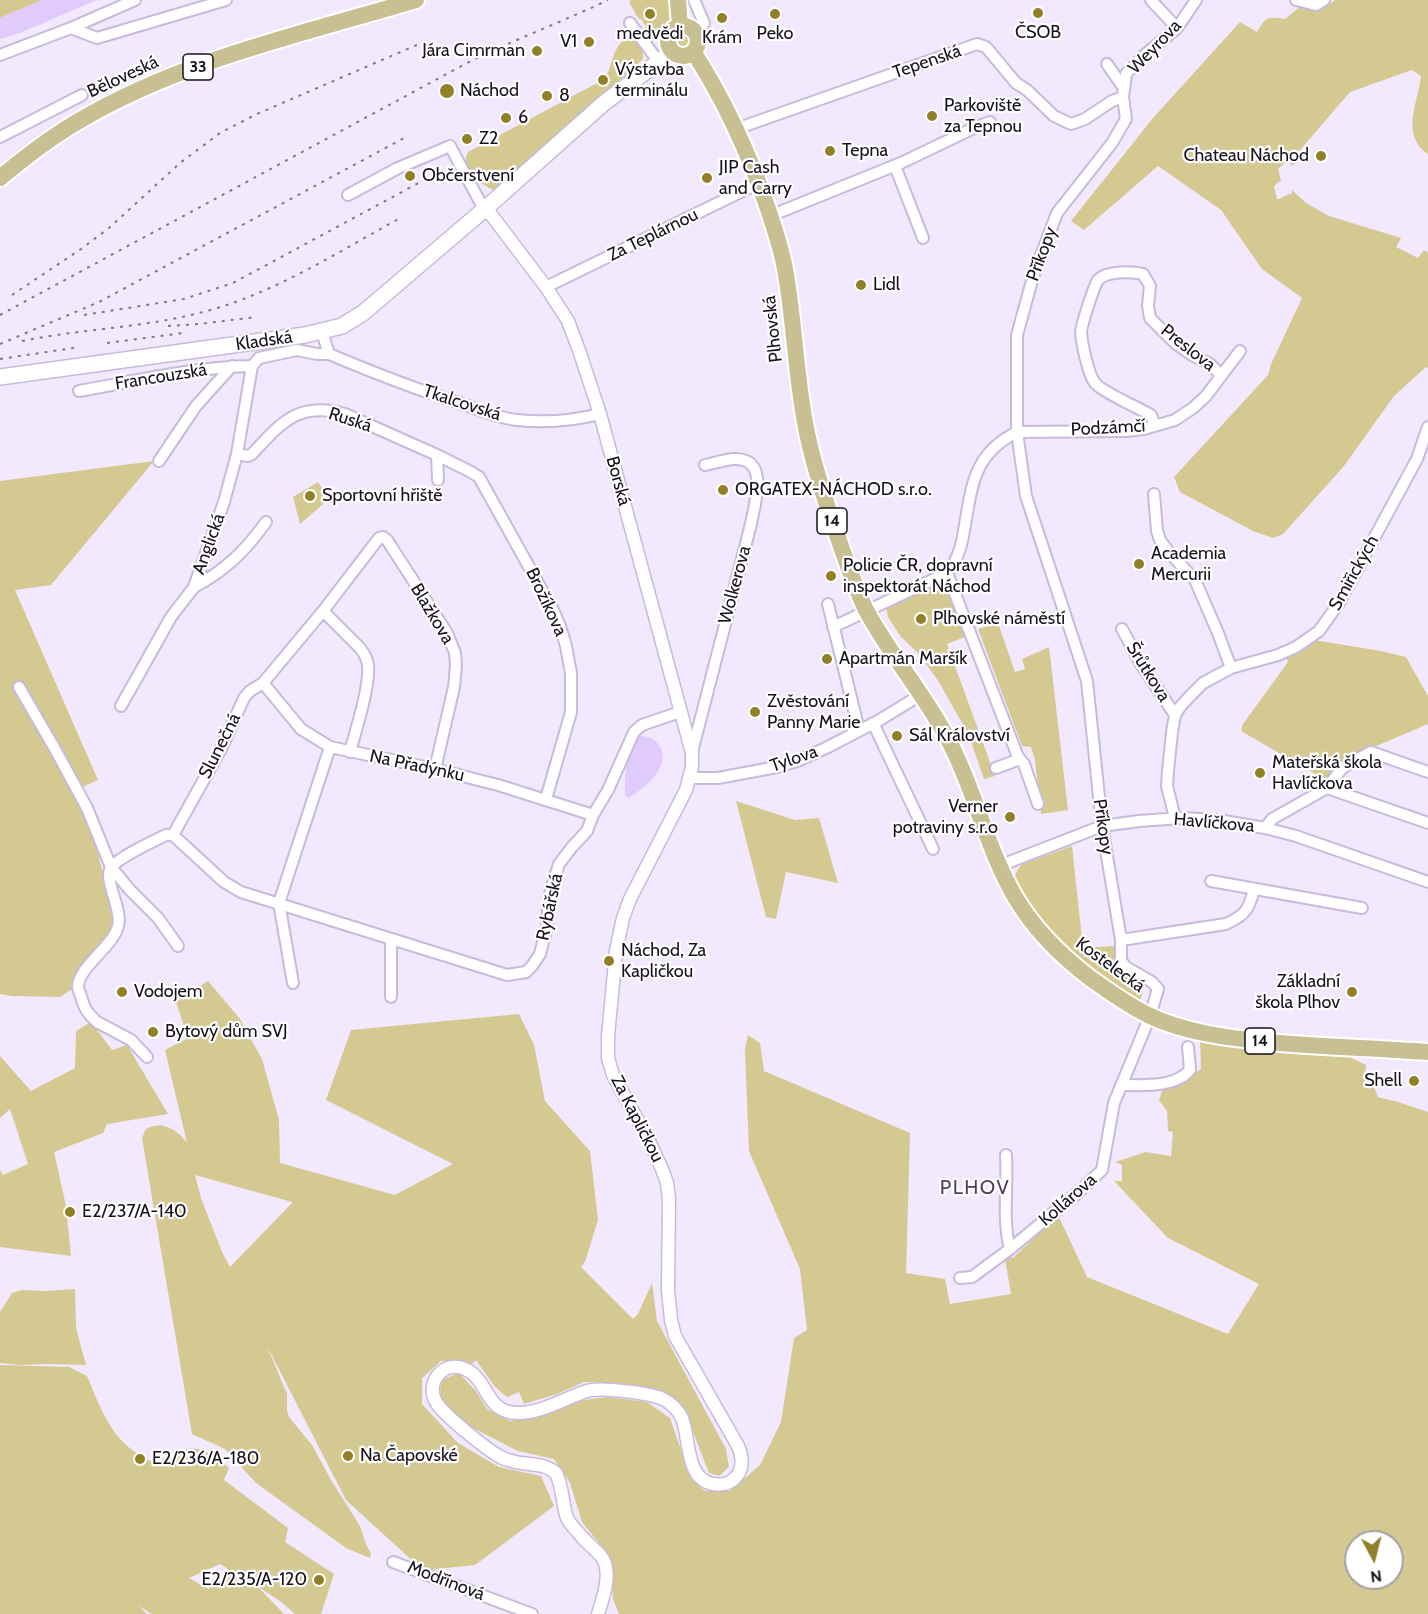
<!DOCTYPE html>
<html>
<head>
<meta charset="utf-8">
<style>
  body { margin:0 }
  #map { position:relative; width:1428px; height:1614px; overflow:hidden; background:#f2e9fe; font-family:Cabin,sans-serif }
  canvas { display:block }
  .north { position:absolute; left:1344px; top:1530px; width:60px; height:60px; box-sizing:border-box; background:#fff; border:2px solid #a2a0a5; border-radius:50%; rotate:173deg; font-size:16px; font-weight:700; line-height:24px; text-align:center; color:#17111d }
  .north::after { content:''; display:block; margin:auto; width:21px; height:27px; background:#918027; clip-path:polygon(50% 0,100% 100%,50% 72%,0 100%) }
</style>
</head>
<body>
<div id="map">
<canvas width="1428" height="1614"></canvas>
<div class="north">N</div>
</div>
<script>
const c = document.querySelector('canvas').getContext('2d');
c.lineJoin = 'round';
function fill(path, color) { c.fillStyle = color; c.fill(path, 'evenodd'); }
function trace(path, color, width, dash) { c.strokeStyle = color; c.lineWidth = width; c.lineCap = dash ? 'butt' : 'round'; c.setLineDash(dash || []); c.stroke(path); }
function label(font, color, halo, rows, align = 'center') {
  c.font = font + ' Cabin,sans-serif'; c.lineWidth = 4.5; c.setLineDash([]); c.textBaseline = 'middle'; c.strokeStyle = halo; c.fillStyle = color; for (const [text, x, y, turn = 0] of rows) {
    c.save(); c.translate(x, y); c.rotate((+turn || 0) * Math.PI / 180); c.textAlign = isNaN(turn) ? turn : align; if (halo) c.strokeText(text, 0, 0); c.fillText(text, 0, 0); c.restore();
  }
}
fill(new Path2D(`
  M0,0H42L0,18Z
  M631,0H672C671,14 670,30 660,40L651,41L646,38V36L649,33L642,20L638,18L629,2Z
  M1335,0H1428V154C1400,136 1418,102 1421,76L1412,70L1350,92L1295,156V163L1292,166L1288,160L1278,169L1281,180L1274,186L1277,199H1279L1292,193V190L1306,203L1329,216L1401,238L1396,247L1418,258L1424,250L1428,253V368L1426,367L1394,396L1344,466L1283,534L1273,538L1253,531L1180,492L1174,477L1268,375L1271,364L1302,298L1262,269L1221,210L1158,166L1084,230L1071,221L1153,118L1240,22L1257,32C1265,17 1269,16 1285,19L1302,5C1316,10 1323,9 1335,0Z
  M676 41a8 8 0 1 1 16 0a8 8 0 1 1-16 0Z
  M627,38C638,37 644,49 643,59L499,190C489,191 485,183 475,181C469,171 462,164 468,152L601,81L602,77L608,73C613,59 614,46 627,38Z
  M154,461L51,585L15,590L98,780L74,791L80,802L101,856L99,859L114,910L112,933L86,967L72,989L60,997L12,996L0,994V481Z
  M318,482L329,499L300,524L293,497Z
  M943,580L965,637L947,644L995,776L984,779L968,733L953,707L939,682L919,654L901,637L888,617L886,607Z
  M998,623L1015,672L1025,669L1022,659L1049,647L1068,810L1041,814L1035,760L1031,747L1022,746L978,629Z
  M1314,640L1381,651L1406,657L1428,696V724L1353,756L1324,779L1241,731L1243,724L1288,662L1286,656Z
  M736,801L795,820L819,818L838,883L786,872L776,919L766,917Z
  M1072,846L1083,948L1114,946L1118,968L1133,978L1143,992L1140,1000C1120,989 1100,977 1082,962C1068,952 1018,896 1015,881C1014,874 1018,869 1022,864Z
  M208,981L240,1019L262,1059L279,1120L280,1163L395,1195L453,1164L326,1100L351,1030L519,1014L534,1045L545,1101L590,1151L598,1220L585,1262L581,1267L633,1319L638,1314L652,1283L657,1321L726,1449L729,1467L719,1476L709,1473L691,1427L681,1407L662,1391L625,1384L584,1382L557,1394L524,1404L519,1392L507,1397L495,1387L476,1360L472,1364L441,1361L422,1378V1404L458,1443L499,1467L541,1476L554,1506L475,1565L427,1570L417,1565L346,1500L267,1346L287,1394V1410L289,1417L312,1445L331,1480L360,1526L366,1544L371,1554L370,1558L346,1548L256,1483L225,1449L192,1434L142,1138L146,1129C162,1120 178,1130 187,1143L165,1050L188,1038L176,1002ZM195,1175L292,1202V1203L230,1267L222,1252L201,1198Z
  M91,1022L112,1050L127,1045L168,1114L107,1124L103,1133L54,1152L66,1206L71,1256L0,1247V1170L3,1175L28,1164L10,1109L0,1118V1056L31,1091L75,1068L76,1031Z
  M748,1035L760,1043L764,1071L910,1133L906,1273L945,1279L950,1304L1011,1294L1005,1259L1014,1257L1058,1215L1087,1277L1228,1334L1259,1284L1168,1238L1114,1181H1122V1165L1115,1162L1146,1152L1171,1156L1173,1132L1168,1131L1167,1111L1159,1100L1164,1085H1178L1201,1069L1200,1041L1231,1046L1345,1055L1366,1065L1365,1076L1372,1082L1378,1097L1398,1102L1428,1112V1614H619L613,1599L610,1557L582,1522L570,1483L554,1459L518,1451L465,1424L440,1398L441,1380L459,1373L475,1390L488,1410L510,1421L536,1416L576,1401L607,1397L647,1402L670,1418L691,1479L705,1491H730L760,1465L781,1422L794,1338L807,1330L800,1269L749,1151L745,1049ZM1356,1542H1392V1578H1356Z
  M75,1289L76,1328L86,1365L45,1364L21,1365L0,1363V1312L12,1293L22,1290L45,1291Z
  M0,1365L69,1367L87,1376C99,1405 111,1439 140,1455C144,1458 148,1461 153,1461C166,1460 176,1452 188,1449C202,1446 220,1459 229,1468L224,1480L288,1528L285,1542L334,1574L321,1614H295L280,1601L257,1586L284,1614H152L139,1606L147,1614H0ZM220,1564L228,1569L216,1580L209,1589L189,1578Z`), '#d4c991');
fill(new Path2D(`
  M42,0H97L20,33L0,39V18Z
  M640,736C647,736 653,738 658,744C674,764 645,789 628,798L625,795C625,774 625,751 640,736Z`), '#e0cbfc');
const minor = new Path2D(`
  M694,0L704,23L702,28L695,33
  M1151,0L1177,28
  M1196,0L1177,28L1141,58L1126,74L1123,97L1126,119L1112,143L1057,213L1033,277L1017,335V432L1026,496L1087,681L1102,826L1121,940L1226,924C1245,915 1249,910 1254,889
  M1296,0L1316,5L1324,0
  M630,23L658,61
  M71,28L97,38L226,0
  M0,55L71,28L135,0
  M1107,64L1123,87
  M736,129L977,44L986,47L1016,83L1027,90L1054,116L1071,124L1085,119L1112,101L1123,97
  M0,137L82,95
  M895,166L923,238
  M348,195L398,168L450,146L480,202L486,208
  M770,216L901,163L974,128L990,122
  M546,287L759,183
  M329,354C372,372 415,389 459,403C478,409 497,418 517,420C545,423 572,421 600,414
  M79,391C136,381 194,367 252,366L259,358L297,350L317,354H329L322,332
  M1155,426L1151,415C1139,408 1102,392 1095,383C1088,374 1082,344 1081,333C1081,326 1094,286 1098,280C1106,271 1132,271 1143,274L1150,286L1148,306L1150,318L1175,343L1192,355L1210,364L1221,375
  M237,454L248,456L252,454C281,423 298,401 345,414L437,455L438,480
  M437,455L471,472L479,477L553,610L560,626L566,646L571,673V712L546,799
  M159,461L196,406L232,366
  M1154,494L1157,531L1160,540L1168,551L1195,580L1218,633L1231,668
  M947,573L1013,744L1018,757L1024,764L1038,804
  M194,587C225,571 246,550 266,522
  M828,604L859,730
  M323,611L360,648C364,653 367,658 368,665C370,687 356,729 350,752
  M833,627L947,573C959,558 962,544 965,525C972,483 975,453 1017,432L1126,431L1144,429L1175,420L1193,408L1206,396L1240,351
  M1122,629L1141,664L1175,715
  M263,683L301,729L330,747L435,769L498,785L593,815
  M19,687L55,749L87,808L111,867L130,890L158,918L178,946
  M121,706L171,617L194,587L224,502L237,454L252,366
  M873,723L933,849
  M692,752L751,524C755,502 770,457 733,459C724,460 714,463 705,465
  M996,768L1020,759
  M690,778H718L777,767L797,761L826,748L878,721L922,694
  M1327,788L1428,823
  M1175,818L1167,786L1168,771L1172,732L1175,715L1180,707L1190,696L1203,683L1231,668L1278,655L1296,647L1319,631L1339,603L1417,459L1428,427
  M1265,828L1272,819L1327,788L1342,768L1371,752L1428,772
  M173,835L224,882L241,892L507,975L526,972L532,966L540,954L547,926L549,897L559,864L572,847L587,831L593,815L608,790L634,732L642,725L680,712
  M173,835L222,747L244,698L250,691L263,683L323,611L379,538L383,537L387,540L447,633L455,653L456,665L454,687L435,769
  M999,866L1102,826L1139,821L1181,818L1218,820L1265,828L1296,836L1428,882
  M1211,881L1362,908
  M391,939V997
  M293,983L279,903L330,747
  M147,1057L131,1040L97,1022C87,1013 84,1008 81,996C80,993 78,990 78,987C78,967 113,947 118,926C123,910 103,879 111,868C117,858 154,841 166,835H173
  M1121,1085C1142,1085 1175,1088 1190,1070L1188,1047
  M1006,1155C1008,1186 1002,1219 1010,1249
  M960,1278L972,1277L1010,1249L1081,1190L1102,1170L1114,1103L1150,1016L1158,989L1152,982L1126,967L1121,961V940
  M393,1562L532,1614`);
const tertiary = new Path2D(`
  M486,208L546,287L568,321L580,353L600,414L692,753V767L686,790L630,899L623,918L616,951L608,1036V1058L613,1075L648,1139L662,1169L667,1183L669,1199L668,1290L671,1320L675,1336L738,1446C743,1458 744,1470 734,1479C728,1485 720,1485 713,1484C685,1479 690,1438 682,1418C678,1410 671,1403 663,1399C651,1393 600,1387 587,1391C565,1398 542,1413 518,1413C486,1413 489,1383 469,1371C445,1356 422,1384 438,1405C447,1417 491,1454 505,1459C510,1460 516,1463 522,1463C536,1465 545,1464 556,1473C563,1487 562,1503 567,1518C570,1525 577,1530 581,1536C587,1543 595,1549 601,1556C613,1571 603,1598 598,1614`);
const secondary = new Path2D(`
  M0,377L305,335L342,326L363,313L486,208L604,103L673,51`);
const primary = new Path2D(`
  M678,0L680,26
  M668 41a15 15 0 1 1 30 0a15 15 0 1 1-30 0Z
  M694,53C725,101 749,154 768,209C775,230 783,253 786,275C795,328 796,381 807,433C814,467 825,500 836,532C845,558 854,585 866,610C889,653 921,690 944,732C974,785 985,845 1015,897C1034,929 1061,956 1090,978C1108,991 1128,1005 1148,1015C1185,1033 1229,1038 1269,1042C1322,1047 1375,1048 1428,1052
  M0,178C24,158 50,138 77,122C181,60 302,34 416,0`);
trace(minor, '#c8badc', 14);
trace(tertiary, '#c8badc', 15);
trace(secondary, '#c8badc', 18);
trace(primary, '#fff', 20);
trace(minor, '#fff', 10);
trace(tertiary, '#fff', 12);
trace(secondary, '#fff', 15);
trace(primary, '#c8bf93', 16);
trace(new Path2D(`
  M12,295L81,249L109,228L180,163L220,133L257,114L426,41
  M0,315L467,63C513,40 562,22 608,0
  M84,315L184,299L233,283L439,172
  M168,326L199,324L256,317
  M22,341C80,329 141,328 199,313C270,296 338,252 402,217
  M107,343L183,333
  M0,344L99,302L406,137
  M0,359L80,347`), '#807989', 2, [3, 6]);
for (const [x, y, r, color] of [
  [1038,13,6,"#918027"],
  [650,14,6,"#918027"],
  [775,14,6,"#918027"],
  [722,18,6,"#918027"],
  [589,42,6,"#918027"],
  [537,51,6,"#918027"],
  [603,80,6,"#918027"],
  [447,91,8,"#918027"],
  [547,96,6,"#918027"],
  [932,116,6,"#918027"],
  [506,118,6,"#918027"],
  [467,139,6,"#918027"],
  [830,151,6,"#918027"],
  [1321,156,6,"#918027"],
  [410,176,6,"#918027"],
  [707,178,6,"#918027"],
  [861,285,6,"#918027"],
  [723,490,6,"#918027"],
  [310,496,6,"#918027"],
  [1139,564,6,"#918027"],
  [831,576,6,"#918027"],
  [921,619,6,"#918027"],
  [827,659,6,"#918027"],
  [755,712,6,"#918027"],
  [897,736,6,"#918027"],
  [1260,773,6,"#918027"],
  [1010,817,6,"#918027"],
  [609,961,6,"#918027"],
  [122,992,6,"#918027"],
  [1352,992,6,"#918027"],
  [153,1032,6,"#918027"],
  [1414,1081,6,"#918027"],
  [70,1212,6,"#918027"],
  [348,1456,6,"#918027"],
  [140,1459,6,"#918027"],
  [319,1580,6,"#918027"]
]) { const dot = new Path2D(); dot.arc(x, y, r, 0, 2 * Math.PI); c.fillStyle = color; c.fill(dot); trace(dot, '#fff', 2); }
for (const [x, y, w] of [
  [198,67,30],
  [832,521,30],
  [1260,1041,30]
]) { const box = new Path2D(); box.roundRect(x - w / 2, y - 13, w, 26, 4.5); c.fillStyle = '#fff'; c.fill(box); trace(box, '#17111d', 1.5); }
label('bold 16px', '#17111d', null, [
  ["33",198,67],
  ["14",832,521],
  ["14",1260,1041]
]);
label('18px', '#17111d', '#fff', [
  ["ČSOB",1038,33,"center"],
  ["medvědi",650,34,"center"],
  ["Peko",775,34,"center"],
  ["Krám",722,38,"center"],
  ["V1",577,42,"right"],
  ["Jára Cimrman",525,51,"right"],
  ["Výstavba",615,70],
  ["terminálu",615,91],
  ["Náchod",460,91],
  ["8",559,96],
  ["Parkoviště",944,106],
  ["za Tepnou",944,127],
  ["6",518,118],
  ["Z2",479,139],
  ["Tepna",842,151],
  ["Chateau Náchod",1309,156,"right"],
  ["JIP Cash",719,168],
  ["and Carry",719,189],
  ["Občerstvení",422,176],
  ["Lidl",873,285],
  ["ORGATEX-NÁCHOD s.r.o.",735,490],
  ["Sportovní hřiště",322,496],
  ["Academia",1151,554],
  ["Mercurii",1151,575],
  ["Policie ČR, dopravní",843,566],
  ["inspektorát Náchod",843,587],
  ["Plhovské náměstí",933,619],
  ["Apartmán Maršík",839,659],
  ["Zvěstování",767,702],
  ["Panny Marie",767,723],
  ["Sál Království",909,736],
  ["Mateřská škola",1272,763],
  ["Havlíčkova",1272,784],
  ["Verner",998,807,"right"],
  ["potraviny s.r.o",998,828,"right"],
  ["Náchod, Za",621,951],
  ["Kapličkou",621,972],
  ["Základní",1340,982,"right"],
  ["škola Plhov",1340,1003,"right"],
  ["Vodojem",134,992],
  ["Bytový dům SVJ",165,1032],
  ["Shell",1402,1081,"right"],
  ["E2/237/A-140",82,1212],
  ["Na Čapovské",360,1456],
  ["E2/236/A-180",152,1459],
  ["E2/235/A-120",307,1580,"right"]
], 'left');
label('18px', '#17111d', '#fff', [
  ["Weyrova",1155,47,-46],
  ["Tepenská",927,62,-19],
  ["Běloveská",123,77,-25],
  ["Za Teplárnou",653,235,-26],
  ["Příkopy",1042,254,-70],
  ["Plhovská",773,329,-96],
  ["Kladská",264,341,-8],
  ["Preslova",1188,348,38],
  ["Francouzská",161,377,-9],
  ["Tkalcovská",462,403,18],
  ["Ruská",350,420,18],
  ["Podzámčí",1108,428,-3],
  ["Borská",618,481,75],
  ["Anglická",209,544,-70],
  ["Smiřických",1354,573,-61],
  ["Wolkerova",735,585,-75],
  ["Brožíkova",546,602,65],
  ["Blažkova",432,614,59],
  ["Šrůtkova",1148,672,58],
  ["Slunečná",220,746,-63],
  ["Tylova",794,759,-19],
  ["Na Přadýnku",417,766,12],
  ["Havlíčkova",1214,823,5],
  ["Příkopy",1103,827,82],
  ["Rybářská",550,907,-78],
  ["Kostelecká",1110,965,36],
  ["Za Kapličkou",637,1119,63],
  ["Kollárova",1068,1200,-41],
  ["Modřínová",446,1581,21]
]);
c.letterSpacing = '1.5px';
label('20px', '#4d415d', '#fff', [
  ["PLHOV",975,1188]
]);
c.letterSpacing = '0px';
</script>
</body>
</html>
